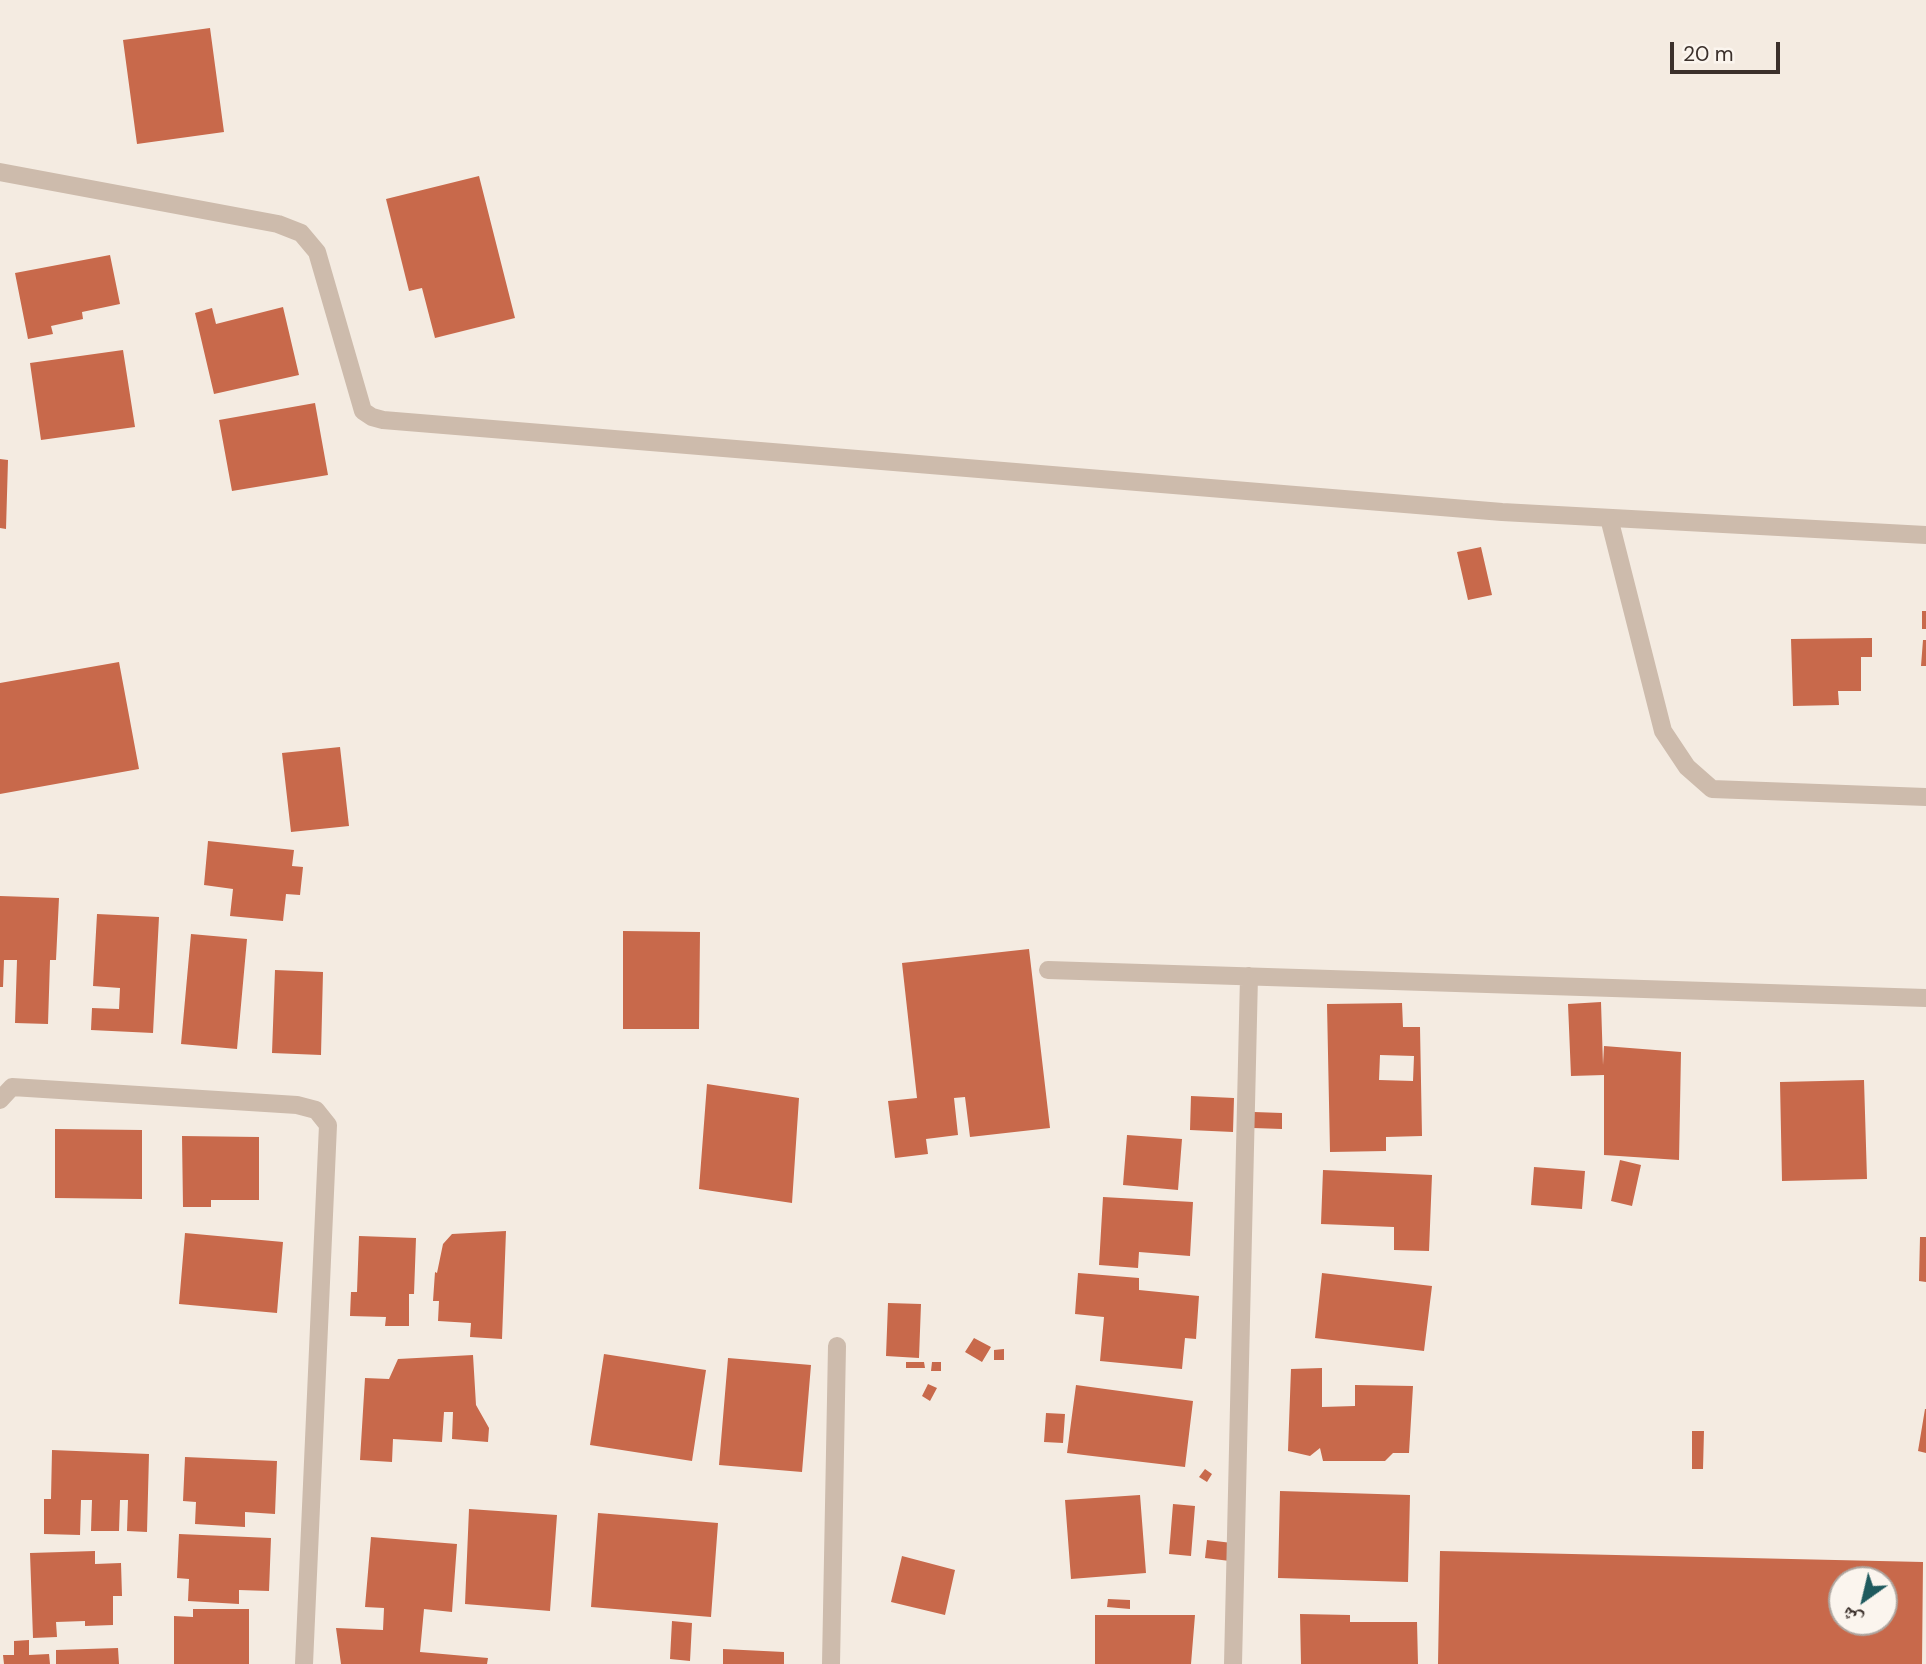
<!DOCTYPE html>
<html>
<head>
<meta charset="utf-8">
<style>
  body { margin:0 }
  #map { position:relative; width:1926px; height:1664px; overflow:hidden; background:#f4ebe1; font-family:"DM Sans","Noto Naskh Arabic",sans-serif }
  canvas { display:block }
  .north { position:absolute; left:1828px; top:1566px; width:70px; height:70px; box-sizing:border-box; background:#fbf5ee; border:2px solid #aea6a0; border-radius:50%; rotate:214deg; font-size:19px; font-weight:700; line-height:28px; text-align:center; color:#3b302b }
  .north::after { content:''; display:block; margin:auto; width:24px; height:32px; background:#1f5a5e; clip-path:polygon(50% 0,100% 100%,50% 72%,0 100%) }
  .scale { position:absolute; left:1670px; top:42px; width:110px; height:32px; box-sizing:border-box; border:4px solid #3b302b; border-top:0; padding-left:9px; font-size:21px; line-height:24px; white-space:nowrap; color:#3b302b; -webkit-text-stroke:5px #fbf5ee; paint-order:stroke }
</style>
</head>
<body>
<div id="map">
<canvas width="1926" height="1664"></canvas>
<div class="north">ش</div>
<div class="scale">20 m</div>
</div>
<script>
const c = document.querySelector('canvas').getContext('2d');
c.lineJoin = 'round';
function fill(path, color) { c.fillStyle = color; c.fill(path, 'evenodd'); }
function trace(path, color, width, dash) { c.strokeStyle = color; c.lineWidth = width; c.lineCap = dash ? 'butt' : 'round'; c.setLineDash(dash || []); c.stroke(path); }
fill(new Path2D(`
  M210,28L224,132L137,144L123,40Z
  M479,176L515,318L435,338L422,288L409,291L386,199Z
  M110,255L120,304L82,312L83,319L51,326L53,334L28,339L15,273Z
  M283,307L299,375L214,394L195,313L212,308L216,324Z
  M123,350L135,427L41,440L30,363Z
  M315,403L328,475L232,491L219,420Z
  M0,459L8,460L6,529L0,528Z
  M1481,547L1492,595L1468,600L1457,552Z
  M1922,611H1926V629H1922Z
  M1872,638V657H1861V691H1838L1839,705L1793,706L1791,639Z
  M1923,640H1926V666H1921Z
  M119,662L139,769L0,794V683Z
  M340,747L349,826L291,832L282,753Z
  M208,841L294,850L292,866L303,867L300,895L286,894L283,921L230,916L233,889L204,885Z
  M0,896L59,898L56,960H50L48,1024L15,1023L17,960H4L3,987H0Z
  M97,914L159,917L153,1033L91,1030L92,1008L119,1009L120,988L93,986Z
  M623,931L700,932L699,1029H623Z
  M191,934L247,939L237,1049L181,1044Z
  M1029,949L1050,1128L970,1137L965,1097L954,1098L958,1135L926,1139L928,1154L895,1158L888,1101L917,1098L902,963Z
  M275,970L323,972L321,1055L272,1053Z
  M1601,1002L1603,1065L1604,1046L1681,1052L1679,1160L1604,1155V1075L1571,1076L1568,1004Z
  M1402,1003L1403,1027H1420L1422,1136L1386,1137V1151L1330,1152L1327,1004ZM1380,1055L1414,1056L1413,1081L1379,1080Z
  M1864,1080L1867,1179L1782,1181L1780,1082Z
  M707,1084L799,1098L792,1203L699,1189Z
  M1191,1096L1234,1098L1233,1132L1190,1130Z
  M1254,1112L1282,1113V1129L1253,1128Z
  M55,1129L142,1130V1199L55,1198Z
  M1127,1135L1182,1139L1178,1190L1123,1185Z
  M182,1136L259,1137V1200H211V1207H183Z
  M1620,1160L1641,1165L1632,1206L1611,1201Z
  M1534,1167L1585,1171L1582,1209L1531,1205Z
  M1323,1170L1432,1175L1429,1251L1394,1250V1227L1321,1224Z
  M1103,1197L1193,1202L1190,1256L1139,1252L1138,1268L1099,1265Z
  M506,1231L502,1339L470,1337L471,1323L438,1321L439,1301H433L435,1272L437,1273L443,1244L452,1234Z
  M185,1233L283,1242L277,1313L179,1304Z
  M359,1236L416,1238L414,1294H409V1326H385L386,1317L350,1316L351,1292H357Z
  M1920,1237H1926V1282L1919,1281Z
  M1078,1273L1139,1278V1290L1199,1296L1196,1339L1185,1338L1182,1369L1100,1361L1104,1317L1075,1314Z
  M1322,1273L1432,1286L1424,1351L1315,1338Z
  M888,1303L921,1304L919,1358L886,1356Z
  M974,1338L991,1347L982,1362L965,1352Z
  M1004,1349V1360H994V1350Z
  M604,1354L706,1370L692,1461L590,1445Z
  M473,1355L476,1405L489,1428L488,1442L452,1439L453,1412H444L442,1442L393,1439L392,1462L360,1460L365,1378L389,1379L398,1359Z
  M728,1358L811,1365L802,1472L719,1465Z
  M906,1362H924L925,1368H906Z
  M932,1362H941V1371H931Z
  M1322,1368V1407L1355,1406V1385L1413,1386L1409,1453H1393L1385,1461H1323L1320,1448L1310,1456L1288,1451L1291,1369Z
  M928,1384L937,1388L930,1401L922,1396Z
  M1076,1385L1193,1401L1185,1467L1067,1453Z
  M1925,1409H1926V1453L1918,1451Z
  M1046,1413L1065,1414L1063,1443L1044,1442Z
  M1692,1431H1704L1703,1469H1692Z
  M52,1450L149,1454L147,1532L127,1531L128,1500H120L119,1531H91L92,1500H81L80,1535L44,1534V1499H51Z
  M185,1457L277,1461L275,1514L245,1512V1527L195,1524L196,1502L183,1501Z
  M1205,1469L1212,1474L1207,1482L1199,1477Z
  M1280,1491L1410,1495L1408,1582L1278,1578Z
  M1140,1495L1146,1573L1071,1579L1065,1500Z
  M1173,1504L1195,1506L1191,1556L1169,1554Z
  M469,1509L557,1515L550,1611L465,1604Z
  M598,1513L718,1523L711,1617L591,1607Z
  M179,1534L271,1538L269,1591L239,1590V1604L188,1601L189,1579L177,1578Z
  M371,1537L457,1544L452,1612L424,1609L420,1652L488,1658L487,1664H341L336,1628L383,1630L384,1608L365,1607Z
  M1207,1540L1232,1543L1230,1561L1205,1558Z
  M95,1551V1564L121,1563L122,1596H113V1625L85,1626V1621L56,1622L57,1637L33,1638L30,1553Z
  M1440,1551L1923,1562L1922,1664H1438ZM1842,1580H1884V1622H1842Z
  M902,1556L955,1570L945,1615L891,1602Z
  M1108,1599L1130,1600V1609L1107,1607Z
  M193,1609H249V1664H174V1616L193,1617Z
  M1300,1614L1350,1615V1622H1417L1418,1664H1301Z
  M1095,1615H1195L1191,1664H1095Z
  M672,1621L692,1623L690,1661L670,1659Z
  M29,1640V1655L49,1654L50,1664H4L3,1655H14V1641Z
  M118,1648L119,1664H56V1650Z
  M723,1649L784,1652V1664H723Z`), '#c8694b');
trace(new Path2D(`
  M0,172L278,224L301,233L317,252L363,411L372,417L383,420L1502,512L1926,535
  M1609,518L1663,731L1687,767L1712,789L1926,797
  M1048,970L1926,998
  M0,1100L12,1087L297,1105L316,1110L328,1125L304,1664
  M831,1664L837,1346
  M1233,1664L1249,976`), '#cdbbac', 18);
</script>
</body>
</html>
